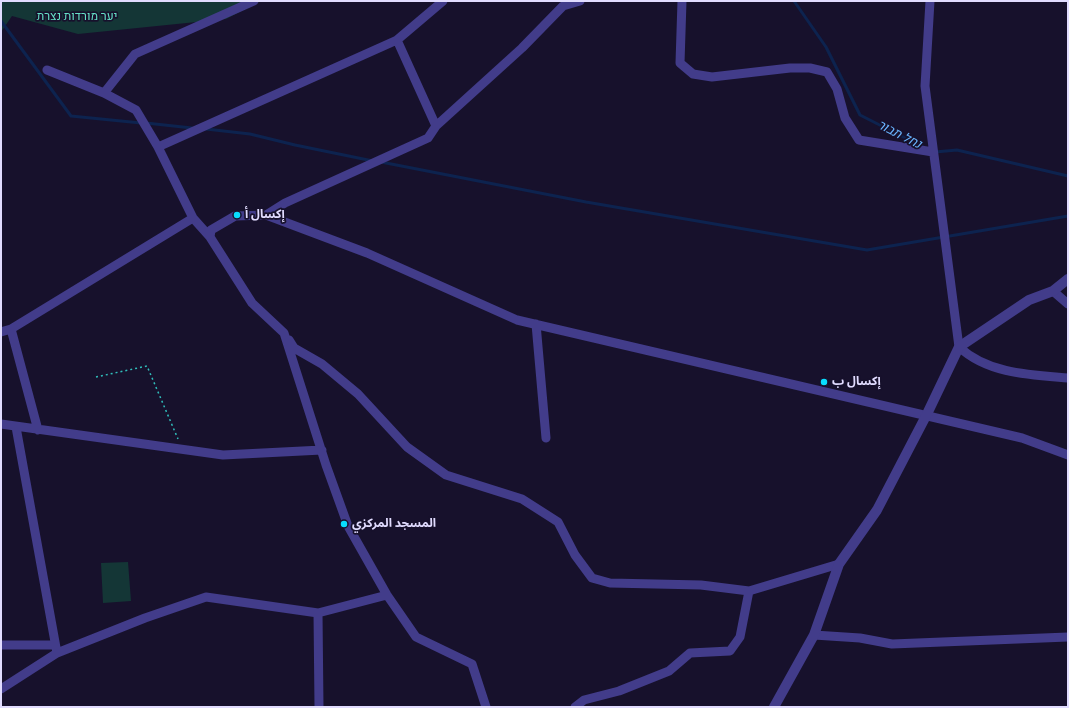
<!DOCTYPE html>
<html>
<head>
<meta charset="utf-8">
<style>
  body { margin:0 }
  #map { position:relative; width:1069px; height:708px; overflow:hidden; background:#17112c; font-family:"Roboto Condensed",sans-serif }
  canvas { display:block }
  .frame { position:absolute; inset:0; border:2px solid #e1dcff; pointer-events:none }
</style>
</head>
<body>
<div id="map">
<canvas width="1069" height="708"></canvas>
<div class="frame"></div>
</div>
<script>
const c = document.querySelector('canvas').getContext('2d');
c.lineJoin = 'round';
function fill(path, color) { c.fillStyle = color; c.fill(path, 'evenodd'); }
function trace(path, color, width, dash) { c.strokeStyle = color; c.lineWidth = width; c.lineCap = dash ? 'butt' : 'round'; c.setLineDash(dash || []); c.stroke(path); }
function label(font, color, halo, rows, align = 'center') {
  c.font = font + ' "Roboto Condensed","Noto Sans Arabic",Heebo,sans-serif'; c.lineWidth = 3.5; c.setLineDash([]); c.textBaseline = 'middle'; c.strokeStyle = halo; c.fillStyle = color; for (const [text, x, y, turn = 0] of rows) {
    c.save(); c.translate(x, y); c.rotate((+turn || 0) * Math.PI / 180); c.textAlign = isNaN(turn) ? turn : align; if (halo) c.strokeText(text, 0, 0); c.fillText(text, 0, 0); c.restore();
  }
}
fill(new Path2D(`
  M1,1H261L226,19L78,34L12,16L1,32Z
  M128,562L131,601L103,603L101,563Z`), '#143636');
trace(new Path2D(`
  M794,1L826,47L860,115L923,147
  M1,21L71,116L141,123
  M146,123L192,128
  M206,129L250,134L295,145L373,161
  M935,152L957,150L1068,176
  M381,162L586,202L867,250L1068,216`), '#0d234f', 3);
trace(new Path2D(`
  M96,377L147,366L178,439`), '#30bebb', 1.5, [2, 3]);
trace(new Path2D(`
  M682,1L680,63L693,74L712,77L790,68H810L827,72L837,89L845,118L859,140L933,152
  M930,1L925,86L959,347C988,374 1031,375 1068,378
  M397,40L436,126
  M47,70L104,93L136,110L158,147L193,218L210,237L252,303L284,333L326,465L348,526L387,595L416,637L472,664L486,707
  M104,93L135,54L254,1
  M158,147L397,40L443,1
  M266,215L285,203L428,138L436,126L522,48L563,6L580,1
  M210,237L211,230L235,216L266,215L367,253L517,320L1022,438L1068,455
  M1053,291L1068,304
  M536,324L546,438
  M11,329L38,430
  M1,332L11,329L193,218
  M289,340L294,348L322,364L358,394L407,447L446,475L522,499L558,522L575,555L592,578L610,583L701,585L749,591
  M1,424L223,455L322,450
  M16,427L57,653
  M318,613L319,707
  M814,635L860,638L892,644L1068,637
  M1,645H54
  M1,689L57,653L145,618L206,597L318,613L387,595
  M575,707L584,700L619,691L669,671L690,653L730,651L740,637L749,591L839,564`), '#423c8a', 9);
trace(new Path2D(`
  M774,707L814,635L839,564L877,510L927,414L959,347L1029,300L1053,291L1068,279`), '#423c8a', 10);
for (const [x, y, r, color] of [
  [237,215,4,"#08ddff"],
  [824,382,4,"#08ddff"],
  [344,524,4,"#08ddff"]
]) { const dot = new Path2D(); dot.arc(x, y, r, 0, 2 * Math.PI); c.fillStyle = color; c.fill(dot); trace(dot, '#17112c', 1.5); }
label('12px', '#65e1c7', '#17112c', [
  ["יער מורדות נצרת",77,17]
]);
label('bold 12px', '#e1dcff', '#17112c', [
  ["إكسال أ",245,215],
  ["إكسال ب",832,382],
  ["المسجد المركزي",352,524]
], 'left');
label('italic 13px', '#6ab5ff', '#17112c', [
  ["נחל תבור",899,135,27]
]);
</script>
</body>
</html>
